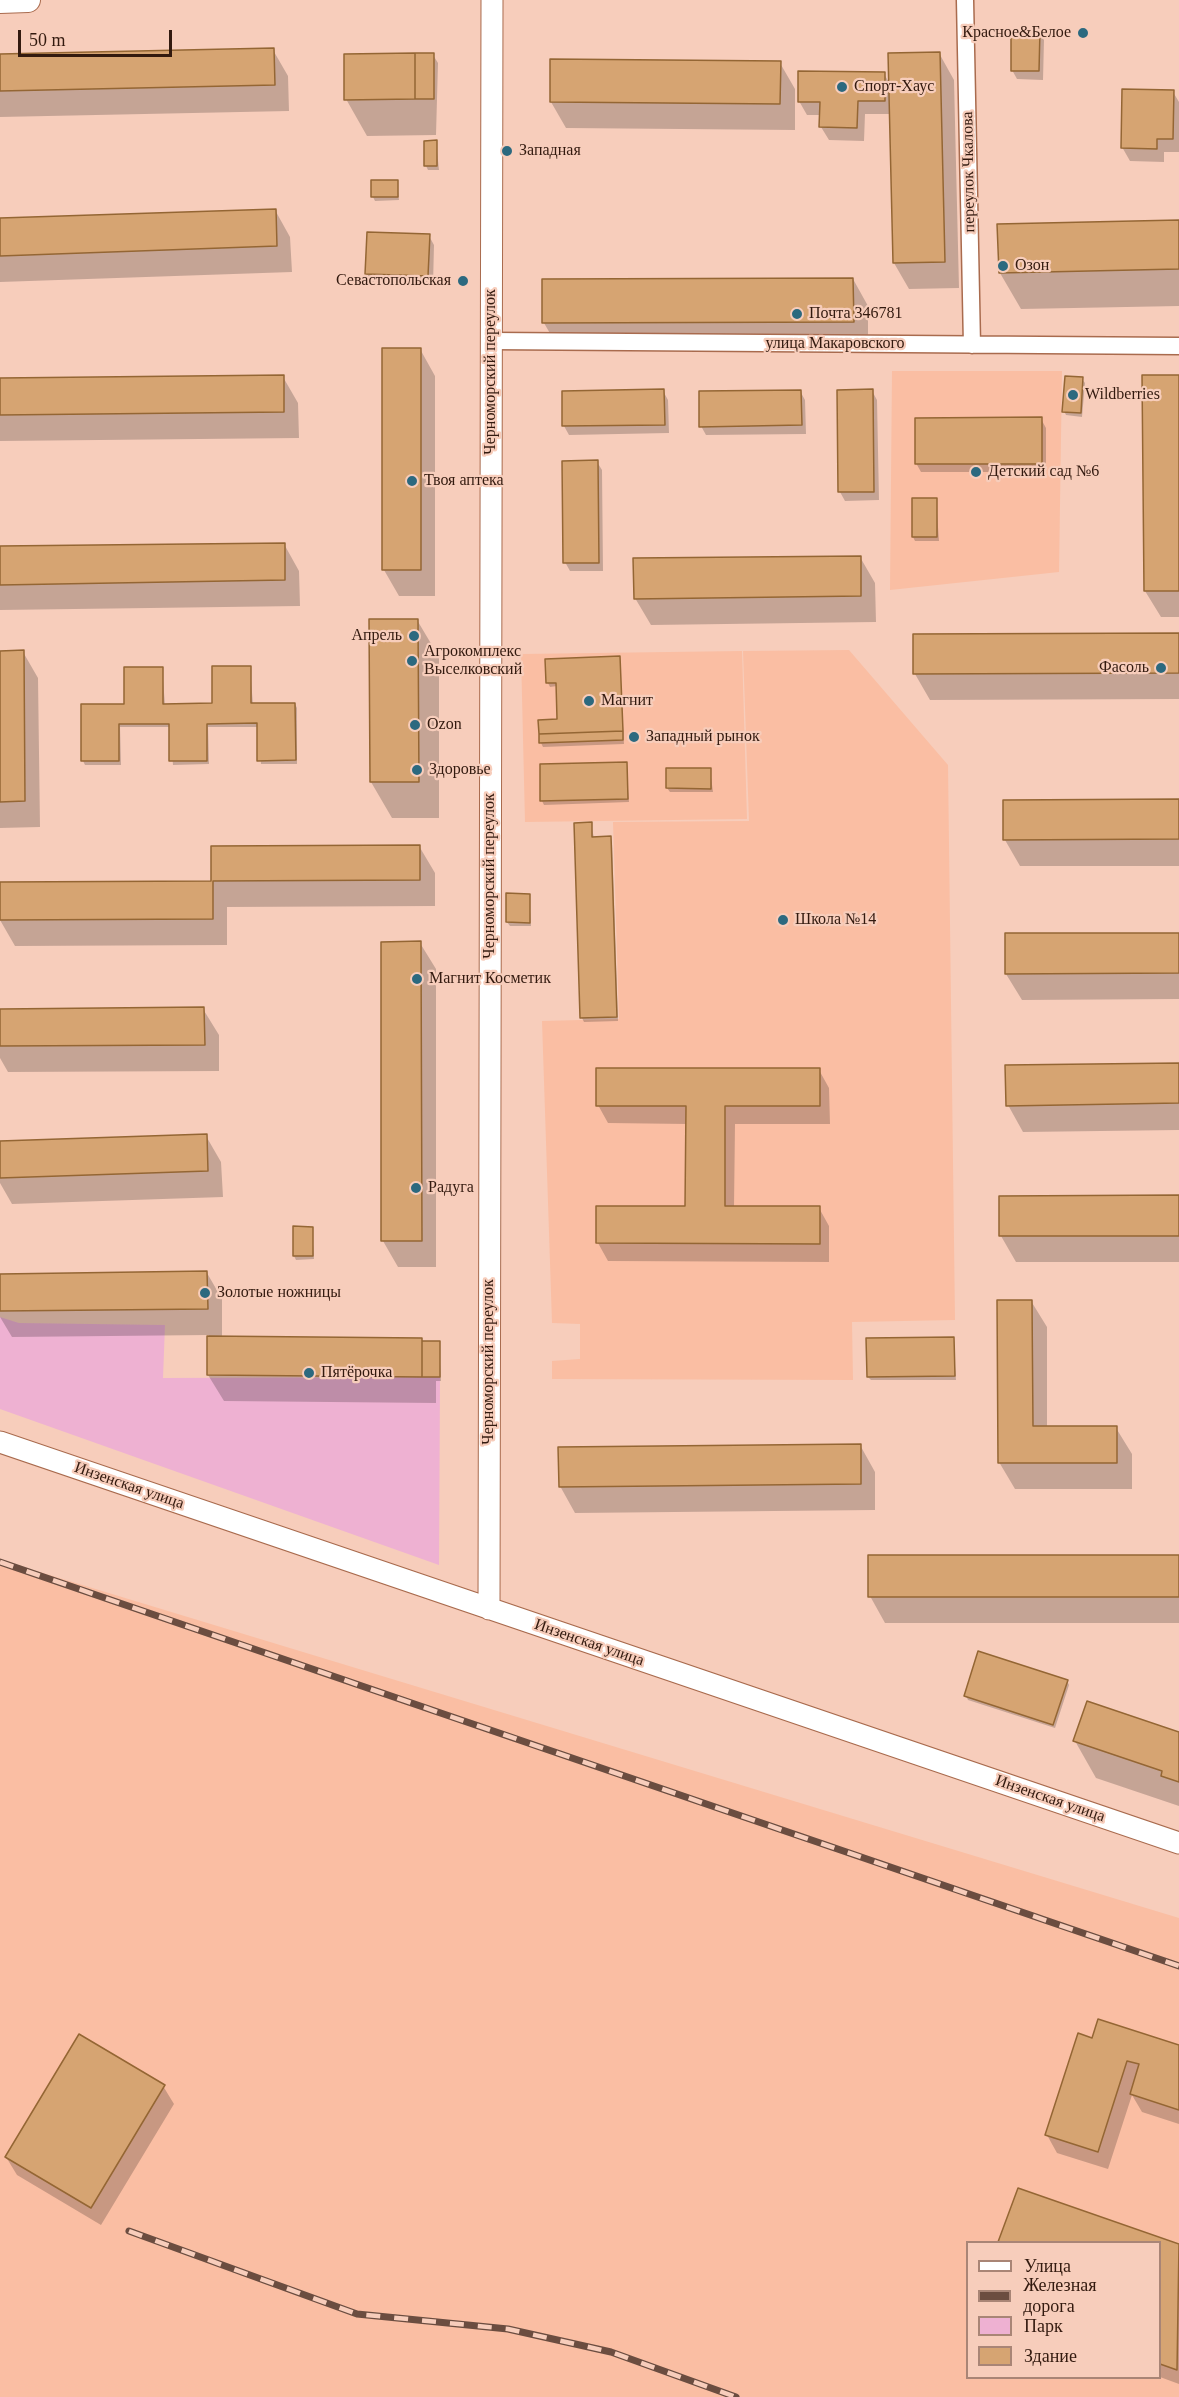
<!DOCTYPE html>
<html>
<head>
<meta charset="utf-8">
<style>
  body { margin:0 }
  #map { position:relative; width:1179px; height:2397px; overflow:hidden; background:#f7cdbb; font-family:"Times New Roman",serif }
  canvas { display:block }
  .legend { position:absolute; left:966px; top:2241px; width:195px; height:138px; box-sizing:border-box; background:#f7cdbb; border:2px solid #a98576; margin:0; padding:8px 10px; list-style:none; font-size:18px; color:#331a0f }
  .legend li { display:flex; align-items:center; gap:12px; height:30px }
  .legend b { width:30px; border:2px solid #a98576 }
  .scale { position:absolute; left:18px; top:30px; width:154px; height:27px; box-sizing:border-box; border:3px solid #331a0f; border-top:0; padding-left:8px; font-size:18px; line-height:21px; white-space:nowrap; color:#331a0f; -webkit-text-stroke:4px #f7cdbb; paint-order:stroke }
</style>
</head>
<body>
<div id="map">
<canvas width="1179" height="2397"></canvas>
<ul class="legend">
<li><b style="height:8px;background:#fff"></b>Улица</li>
<li><b style="height:8px;background:#6b4d40"></b>Железная дорога</li>
<li><b style="height:16px;background:#eeb1d2"></b>Парк</li>
<li><b style="height:16px;background:#d6a472"></b>Здание</li>
</ul>
<div class="scale">50 m</div>
</div>
<script>
const c = document.querySelector('canvas').getContext('2d');
c.lineJoin = 'round';
function fill(path, color) { c.fillStyle = color; c.fill(path, 'evenodd'); }
function trace(path, color, width, dash) { c.strokeStyle = color; c.lineWidth = width; c.lineCap = dash ? 'butt' : 'round'; c.setLineDash(dash || []); c.stroke(path); }
function label(font, color, halo, rows, align = 'center') {
  c.font = font + ' "Times New Roman",serif'; c.lineWidth = 4.5; c.setLineDash([]); c.textBaseline = 'middle'; c.strokeStyle = halo; c.fillStyle = color; for (const [text, x, y, turn = 0] of rows) {
    c.save(); c.translate(x, y); c.rotate((+turn || 0) * Math.PI / 180); c.textAlign = isNaN(turn) ? turn : align; if (halo) c.strokeText(text, 0, 0); c.fillText(text, 0, 0); c.restore();
  }
}
fill(new Path2D(`
  M892,371H1062L1059,572L890,590Z
  M849,650L948,765L955,1320L852,1322L853,1380L552,1379V1361L580,1359V1324L552,1323L542,1021L619,1019L613,822L749,821L743,651Z
  M742,651L747,819L525,822L521,654Z
  M0,1560L1179,1918V2397H0ZM968,2242H1160V2378H968Z`), '#fabea3');
fill(new Path2D(`
  M0,1317L19,1323L165,1325L163,1378L440,1377L439,1565L0,1409Z`), '#eeb1d2');
fill(new Path2D(`
  M1039,32L1044,40L1043,80L1017,79L1012,70Z
  M273,50L288,76L289,111L0,117V56Z
  M939,53L954,80L959,288L909,289L894,263L891,114H865L864,141L829,140L821,127V115H807L799,101L884,74L890,84Z
  M433,55L438,63L436,135L367,136L346,99Z
  M780,63L795,89V130L566,128L551,102Z
  M1173,92L1179,102V152H1164V162L1130,161L1122,147Z
  M436,142L439,170H428L426,166Z
  M397,182L399,200L375,201L373,197Z
  M275,210L290,237L292,272L0,282V220Z
  M1179,222V306L1021,309L1000,273Z
  M429,236L434,245L433,285L372,282L367,274Z
  M853,279L868,306V348L559,349L544,323Z
  M420,349L435,376V596H399L384,570Z
  M1143,376L1179,377V617H1161L1145,591Z
  M283,377L298,403L299,438L0,441V380Z
  M1082,379L1085,383L1082,417L1066,415L1064,411Z
  M663,391L668,400L669,433L569,435L564,426L563,392Z
  M800,391L805,400L806,434L706,435L701,426Z
  M872,391L877,400L879,500L845,501L840,492Z
  M1041,419L1046,428V472H921L916,463Z
  M597,462L602,470L603,571H570L565,562Z
  M936,499L939,541H915L913,537Z
  M284,544L299,571L300,606L0,610V548Z
  M860,557L875,583L876,622L651,625L635,598Z
  M417,620L439,657V818H392L371,782Z
  M1179,634V699L930,700L915,674L914,636Z
  M0,652H23L38,678L40,827L0,828Z
  M619,657L624,744L543,747L541,743L559,721L557,686L550,687L548,683Z
  M162,668L165,705H213L250,668L253,705L295,704L297,708V764H261L258,727H208L209,764L173,765L170,727H120L121,765H85L83,761L125,705Z
  M626,763L629,802L544,805L542,801Z
  M710,770L713,792H670L667,788Z
  M1179,800V866H1020L1005,840Z
  M576,824H591L594,838H610L612,842L618,1021L584,1022L582,1018Z
  M419,846L435,873V906L227,907V945L15,946L0,920V883L213,882L212,847Z
  M529,895L531,926H510L507,922Z
  M1179,934V999L1022,1000L1006,974Z
  M420,943L436,969V1267H398L383,1241Z
  M203,1009L219,1035V1071L8,1072L0,1058V1010Z
  M1179,1065V1130L1023,1132L1008,1105Z
  M819,1070L829,1088L830,1124H735L734,1207L819,1208L829,1226V1262L608,1261L598,1243L687,1207V1124L608,1123L598,1105Z
  M206,1136L221,1162L223,1197L12,1204L0,1183V1142Z
  M1179,1197V1262H1016L1001,1236Z
  M312,1228L314,1259L296,1260L294,1256Z
  M207,1273L222,1299V1338L439,1343L441,1381H436V1403L224,1401L208,1375L209,1335L12,1337L0,1317V1276Z
  M1031,1301L1047,1327V1428H1116L1132,1454V1489H1015L999,1462Z
  M953,1339L956,1380H871L868,1377Z
  M860,1445L875,1472V1510L575,1513L560,1486Z
  M1179,1557V1623H885L870,1596Z
  M1067,1681L1069,1685L1055,1728L968,1700L966,1696Z
  M1179,1733V1806L1096,1778L1075,1741Z
  M1093,2040L1179,2046V2124L1142,2112L1132,2095L1108,2169L1057,2153L1047,2135Z
  M163,2086L174,2104L101,2225L17,2175L6,2157Z
  M1018,2190L1179,2246V2384L1160,2377V2242H1000Z`), '#0003');
const building = new Path2D(`
  M1011,30H1040L1039,71H1011Z
  M274,48L275,85L0,91V54Z
  M940,52L945,262L893,263L888,53Z
  M415,53V99L344,100V54Z
  M415,53H434V99H415Z
  M550,59L781,61L780,104L550,102Z
  M798,71L885,72V101H858L857,128L819,127L820,102H798Z
  M1122,89L1174,90L1173,139H1157V149L1121,148Z
  M437,140V166H424V141Z
  M371,180H398V197H371Z
  M276,209L277,246L0,256V218Z
  M1179,220V269L999,273L997,224Z
  M367,232L430,234L428,276L365,274Z
  M853,278L854,322L542,323V279Z
  M382,348H421V570H382Z
  M284,375V412L0,415V378Z
  M1142,375H1179V591H1144Z
  M1065,376L1083,377L1081,413L1062,412Z
  M664,389L665,425L562,426V391Z
  M873,389L874,492H838L837,390Z
  M801,390L802,425L699,427V391Z
  M1042,417V464H915V418Z
  M598,460L599,563H563L562,461Z
  M912,498H937V537H912Z
  M285,543V580L0,585V546Z
  M861,556V596L634,599L633,558Z
  M369,619H418L419,782H370Z
  M1179,633V673L913,674V634Z
  M24,650L25,801L0,802V651Z
  M620,656L623,731L539,734L538,720L557,719L556,683H546L545,659Z
  M212,666H251V703H295L296,760L257,761V723L207,724V761H169V724H119V761H81V704H124V667H163V704L212,703Z
  M623,731V740L539,743V734Z
  M627,762L628,799L540,801V764Z
  M666,768H711V789L666,788Z
  M1179,799V839L1003,840V800Z
  M592,822V837L611,836L617,1017L580,1018L574,823Z
  M420,845V880L213,881V919L0,920V882L211,881V846Z
  M506,893L530,894V923L506,922Z
  M1005,933H1179V973L1005,974Z
  M421,941L422,1241H381V942Z
  M204,1007L205,1045L0,1046V1009Z
  M1179,1063V1103L1006,1106L1005,1065Z
  M596,1068H820V1106H725V1206H820V1244L596,1243V1206H685L686,1106H596Z
  M207,1134L208,1171L0,1178V1141Z
  M1179,1195V1236H999V1196Z
  M293,1226L313,1227V1256H293Z
  M207,1271L208,1309L0,1311V1274Z
  M997,1300H1032L1033,1426H1117V1463H998Z
  M207,1336L422,1338V1377L207,1375Z
  M954,1337L955,1376L867,1377L866,1338Z
  M422,1341H440V1377H422Z
  M861,1444V1484L559,1487L558,1447Z
  M868,1555H1179V1597H868Z
  M978,1651L1068,1680L1053,1725L964,1696Z
  M1087,1701L1179,1732V1782L1161,1776L1162,1771L1073,1741Z
  M1098,2019L1179,2045V2110L1130,2094L1139,2064L1127,2061L1098,2152L1045,2135L1078,2033L1092,2038Z
  M79,2034L165,2085L91,2208L5,2157Z
  M1018,2188L1179,2244L1177,2370L1160,2364V2242H998Z`);
fill(building, '#d6a472');
trace(building, '#946634', 1.5);
const minor = new Path2D(`
  M965,0L972,345
  M491,341L1179,346`);
const tertiary = new Path2D(`
  M0,1442L1179,1843
  M489,1609L492,0`);
const secondary = new Path2D(`
  M0,1L28,0`);
trace(minor, '#a96b4e', 19);
trace(tertiary, '#a96b4e', 23);
trace(secondary, '#a96b4e', 26);
trace(minor, '#fff', 16);
trace(tertiary, '#fff', 21);
trace(secondary, '#fff', 24);
const rail = new Path2D(`
  M0,1562L1179,1966
  M129,2231L357,2314L508,2329L611,2352L736,2397`);
trace(rail, '#6b4d40', 7);
trace(rail, '#f7cdbb', 4.5, [14]);
for (const [x, y, r, color] of [
  [1083,33,6,"#2c697f"],
  [842,87,6,"#2c697f"],
  [507,151,6,"#2c697f"],
  [1003,266,6,"#2c697f"],
  [463,281,6,"#2c697f"],
  [797,314,6,"#2c697f"],
  [1073,395,6,"#2c697f"],
  [976,472,6,"#2c697f"],
  [412,481,6,"#2c697f"],
  [414,636,6,"#2c697f"],
  [412,661,6,"#2c697f"],
  [1161,668,6,"#2c697f"],
  [589,701,6,"#2c697f"],
  [415,725,6,"#2c697f"],
  [634,737,6,"#2c697f"],
  [417,770,6,"#2c697f"],
  [783,920,6,"#2c697f"],
  [417,979,6,"#2c697f"],
  [416,1188,6,"#2c697f"],
  [205,1293,6,"#2c697f"],
  [309,1373,6,"#2c697f"]
]) { const dot = new Path2D(); dot.arc(x, y, r, 0, 2 * Math.PI); c.fillStyle = color; c.fill(dot); trace(dot, '#f7cdbb', 2); }
label('16px', '#331a0f', '#f7cdbb', [
  ["Красное&Белое",1071,33,"right"],
  ["Спорт-Хаус",854,87],
  ["Западная",519,151],
  ["Озон",1015,266],
  ["Севастопольская",451,281,"right"],
  ["Почта 346781",809,314],
  ["Wildberries",1085,395],
  ["Детский сад №6",988,472],
  ["Твоя аптека",424,481],
  ["Апрель",402,636,"right"],
  ["Агрокомплекс",424,652],
  ["Выселковский",424,670],
  ["Фасоль",1149,668,"right"],
  ["Магнит",601,701],
  ["Ozon",427,725],
  ["Западный рынок",646,737],
  ["Здоровье",429,770],
  ["Школа №14",795,920],
  ["Магнит Косметик",429,979],
  ["Радуга",428,1188],
  ["Золотые ножницы",217,1293],
  ["Пятёрочка",321,1373]
], 'left');
label('16px', '#331a0f', '#f7cdbb', [
  ["переулок Чкалова",969,172,-91],
  ["улица Макаровского",835,344],
  ["Черноморский переулок",491,372,-90],
  ["Черноморский переулок",490,876,-90],
  ["Черноморский переулок",489,1362,-90],
  ["Инзенская улица",129,1486,19],
  ["Инзенская улица",589,1643,19],
  ["Инзенская улица",1050,1799,19]
]);
</script>
</body>
</html>
